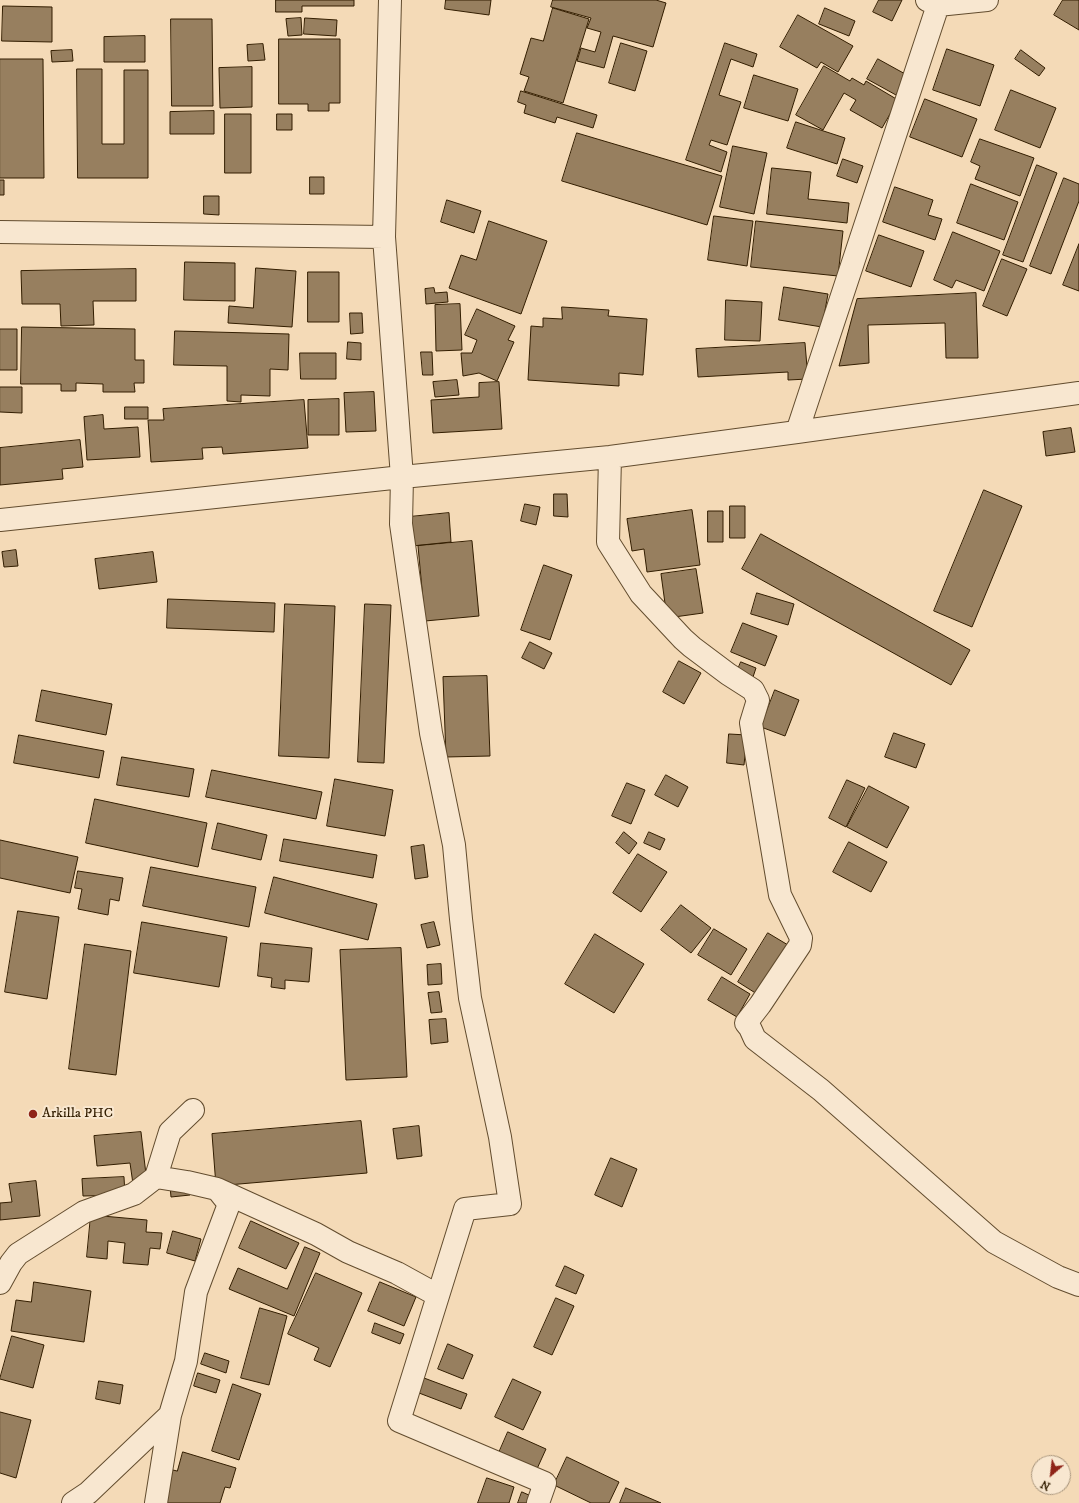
<!DOCTYPE html>
<html>
<head>
<meta charset="utf-8">
<style>
  body { margin:0 }
  #map { position:relative; width:1079px; height:1503px; overflow:hidden; background:#f4dab7; font-family:"IM FELL DW Pica",serif }
  canvas { display:block }
  .north { position:absolute; left:1031px; top:1455px; width:40px; height:40px; box-sizing:border-box; background:#f8e7d0; border:1px solid #a9967d; border-radius:50%; rotate:208deg; font-size:11px; font-weight:700; line-height:16px; text-align:center; color:#321d00 }
  .north::after { content:''; display:block; margin:auto; width:14px; height:18px; background:#8f2418; clip-path:polygon(50% 0,100% 100%,50% 72%,0 100%) }
</style>
</head>
<body>
<div id="map">
<canvas width="1079" height="1503"></canvas>
<div class="north">N</div>
</div>
<script>
const c = document.querySelector('canvas').getContext('2d');
c.lineJoin = 'round';
function fill(path, color) { c.fillStyle = color; c.fill(path, 'evenodd'); }
function trace(path, color, width, dash) { c.strokeStyle = color; c.lineWidth = width; c.lineCap = dash ? 'butt' : 'round'; c.setLineDash(dash || []); c.stroke(path); }
function label(font, color, halo, rows, align = 'center') {
  c.font = font + ' "IM FELL DW Pica",serif'; c.lineWidth = 4; c.setLineDash([]); c.textBaseline = 'middle'; c.strokeStyle = halo; c.fillStyle = color; for (const [text, x, y, turn = 0] of rows) {
    c.save(); c.translate(x, y); c.rotate((+turn || 0) * Math.PI / 180); c.textAlign = isNaN(turn) ? turn : align; if (halo) c.strokeText(text, 0, 0); c.fillText(text, 0, 0); c.restore();
  }
}
const building = new Path2D(`
  M276,0H354V6H302V12H276Z
  M446,0H491L489,15L445,9Z
  M553,0H656L666,3L653,47L613,36L604,68L577,61L581,48L595,52L601,32L587,28L591,18L551,7Z
  M879,0H902L892,21L873,12Z
  M1063,0H1079V30L1054,15Z
  M3,6L52,7V42L2,41Z
  M553,8L589,19L563,103L524,91L529,77L520,74L531,38L543,41Z
  M825,8L855,21L849,36L819,24Z
  M798,15L853,46L838,72L821,62L817,68L780,47Z
  M301,18L302,35L288,36L286,19Z
  M305,18L337,20L336,36L304,34Z
  M171,19H212L213,106H172Z
  M145,36V62H104V37Z
  M279,39H340V103H329V111H308V104H279Z
  M621,43L647,51L635,91L609,83Z
  M725,43L757,54L753,67L731,59L719,95L741,102L727,145L711,140L709,145L727,152L721,172L686,160Z
  M263,44L265,60L248,61L247,45Z
  M947,49L994,65L980,106L933,90Z
  M72,50L73,61L52,62L51,51Z
  M1021,50L1045,68L1039,76L1015,59Z
  M0,59H43L44,178H0Z
  M878,59L907,75L896,95L867,79Z
  M824,66L850,81L852,78L864,85L866,81L898,100L882,128L850,110L856,100L844,93L823,130L796,115Z
  M252,67V107L220,108L219,68Z
  M77,69H102V144H124V70H148V178H78Z
  M754,75L798,89L788,121L744,108Z
  M1011,90L1056,108L1040,148L995,130Z
  M521,91L597,115L593,128L557,117L555,123L524,113L526,105L518,102Z
  M925,99L977,119L962,157L910,137Z
  M214,111V134H170V112Z
  M225,114H251V173H225Z
  M277,114H292V130H277Z
  M796,122L845,138L837,164L787,148Z
  M577,133L722,176L707,225L562,181Z
  M980,139L1034,158L1020,196L975,179L980,166L971,162Z
  M733,146L767,153L754,214L720,207Z
  M843,159L863,166L857,183L837,176Z
  M1037,165L1057,173L1023,262L1003,255Z
  M772,168L811,172L808,199L849,203L847,223L767,214Z
  M310,177H324V194H310Z
  M1064,178L1079,184V201L1051,274L1030,266Z
  M0,180H4V195H0Z
  M971,184L1018,202L1004,240L957,223Z
  M895,187L933,200L928,215L942,219L935,240L883,222Z
  M204,196H219V215L204,214Z
  M447,200L481,211L474,233L441,222Z
  M714,216L753,221L747,266L708,260Z
  M489,221L547,241L521,314L449,288L461,255L476,260Z
  M756,221L843,231L838,276L751,267Z
  M953,232L1000,251L984,291L956,280L952,288L934,280Z
  M879,235L924,251L911,287L866,271Z
  M1079,244V291L1063,285Z
  M1002,259L1027,269L1007,316L983,306Z
  M185,262L235,263V301L184,300Z
  M256,268L296,271L292,327L228,323L229,306L253,308Z
  M136,269V301H93L94,325L61,326L60,304H22L21,271Z
  M308,272H339V322H308Z
  M784,287L828,294L822,327L779,320Z
  M434,288L435,293L447,292L448,302L426,304L425,289Z
  M976,293L978,358H946L945,323L868,325L869,363L839,366L857,299Z
  M726,300L762,302L760,341L725,340Z
  M460,304L462,350L436,351L435,305Z
  M562,307L609,310L608,316L647,319L643,375L619,373V386L528,380L531,326L543,327V318L562,319Z
  M477,309L515,326L508,340L514,342L497,381L479,373L463,376L461,353H472L477,340L465,335Z
  M350,313H362L363,333L351,334Z
  M22,327L135,329V360H144V383H134L135,392H103V384L76,383V391H61V384H21Z
  M0,329H17V370H0Z
  M175,331L289,334L288,370L270,369V396L241,395V402L227,401V366L174,365Z
  M348,342L361,343V360L347,359Z
  M805,343L808,379L788,380V372L698,377L696,349Z
  M421,352H432L433,375H423Z
  M300,353H336V379H301Z
  M457,380L459,395L435,397L433,382Z
  M499,382L502,429L433,433L431,400L479,397V383Z
  M0,387H22V413L0,412Z
  M374,392L376,431L346,432L344,393Z
  M339,399V435H308V400Z
  M304,400L308,448L223,454L222,447L202,448L203,459L151,462L148,420H164L163,409Z
  M125,407H148V419H125Z
  M103,415L104,429L138,427L140,457L87,460L84,417Z
  M1071,428L1075,452L1046,456L1043,432Z
  M80,440L83,467L62,469L63,479L0,485V448Z
  M984,490L1022,506L972,627L934,611Z
  M554,494H567L568,517L554,516Z
  M525,504L540,507L536,525L521,521Z
  M730,506H745V538H730Z
  M692,510L700,565L647,572L644,549L632,551L627,519Z
  M708,511H723V542H708Z
  M449,513L451,542L412,546L409,517Z
  M761,534L970,650L951,685L742,569Z
  M472,541L479,616L425,621L418,546Z
  M16,550L18,566L4,567L2,552Z
  M153,552L157,582L99,589L95,559Z
  M544,565L572,575L550,640L521,630Z
  M696,569L703,613L667,618L661,574Z
  M757,593L794,604L788,625L751,614Z
  M168,599L275,603L274,632L167,628Z
  M285,604L335,606L329,758L279,756Z
  M365,604L391,605L384,763L358,762Z
  M743,623L777,636L765,666L731,652Z
  M530,642L552,653L544,669L522,658Z
  M679,661L701,673L684,704L663,692Z
  M741,662L756,668L752,680L736,674Z
  M487,676L490,756L446,757L443,677Z
  M42,690L112,704L106,735L36,721Z
  M775,690L799,700L785,736L761,727Z
  M894,733L925,744L916,768L885,757Z
  M729,734L747,735L744,765L727,763Z
  M19,735L104,751L99,778L14,763Z
  M122,757L194,769L189,797L117,785Z
  M212,770L322,792L316,819L206,797Z
  M666,775L688,787L678,807L655,795Z
  M335,779L393,790L385,836L327,826Z
  M847,780L865,788L846,827L829,818Z
  M627,783L645,790L631,824L612,816Z
  M869,786L909,807L887,848L847,827Z
  M95,799L207,823L198,867L86,843Z
  M218,823L267,835L261,860L212,849Z
  M624,832L637,843L629,854L616,843Z
  M649,832L665,839L660,850L644,843Z
  M284,839L377,855L373,878L280,861Z
  M0,840L78,857L70,893L0,878Z
  M849,842L887,862L871,892L833,872Z
  M424,845L428,877L415,879L411,847Z
  M638,854L667,872L641,912L613,893Z
  M151,867L256,887L249,927L143,906Z
  M78,871L123,878L119,901L110,899L108,915L78,909L82,889L75,888Z
  M274,877L377,904L368,940L265,913Z
  M681,905L711,928L691,953L661,930Z
  M18,911L59,917L47,999L5,992Z
  M142,922L227,937L219,987L134,973Z
  M434,922L440,945L427,948L421,925Z
  M714,929L747,949L731,975L698,955Z
  M768,933L788,945L757,994L738,982Z
  M595,934L644,964L614,1013L565,984Z
  M261,943L312,948L309,982L285,980V989L271,987L272,978L258,976Z
  M85,944L131,951L116,1075L69,1069Z
  M401,948L407,1077L346,1080L340,950Z
  M441,964L442,984L428,985L427,965Z
  M722,977L750,994L737,1017L708,1000Z
  M439,992L442,1012L431,1013L428,993Z
  M446,1019L448,1042L431,1044L429,1020Z
  M361,1121L367,1173L216,1186L212,1134Z
  M419,1126L422,1156L397,1159L393,1129Z
  M141,1132L147,1183L133,1184L130,1163L97,1166L94,1136Z
  M611,1158L637,1169L622,1207L595,1195Z
  M124,1177L125,1195L83,1196L82,1179Z
  M36,1181L40,1216L0,1220V1203L12,1202L9,1184Z
  M190,1184V1195L171,1197L170,1186Z
  M91,1215L147,1220L146,1232L162,1233L160,1249L150,1248L148,1265L123,1263L125,1243L108,1241L107,1259L87,1257Z
  M251,1221L299,1243L286,1269L239,1248Z
  M173,1231L201,1239L195,1261L167,1253Z
  M305,1247L320,1253L294,1316L229,1289L238,1268L287,1289Z
  M565,1266L584,1275L576,1294L556,1286Z
  M316,1273L362,1293L330,1367L314,1360L319,1348L288,1334Z
  M34,1282L91,1291L84,1342L11,1331L16,1300L31,1302Z
  M380,1282L416,1297L404,1326L368,1311Z
  M556,1298L574,1306L552,1355L534,1347Z
  M260,1308L287,1316L269,1385L241,1378Z
  M375,1323L404,1334L400,1344L372,1333Z
  M12,1336L44,1345L33,1388L0,1379Z
  M448,1344L473,1355L463,1379L438,1369Z
  M205,1353L229,1361L226,1373L201,1364Z
  M198,1373L220,1380L216,1393L194,1386Z
  M424,1378L467,1394L461,1409L419,1393Z
  M513,1379L541,1392L523,1430L495,1417Z
  M99,1381L123,1385L120,1404L96,1399Z
  M233,1384L261,1394L239,1460L212,1451Z
  M0,1412L31,1420L16,1478L0,1473Z
  M508,1432L546,1449L536,1471L498,1455Z
  M183,1452L236,1468L230,1488L225,1487L220,1503H163L173,1470L177,1471Z
  M567,1457L619,1482L609,1503H591L554,1485Z
  M487,1478L514,1487L509,1503H478Z
  M626,1488L661,1503H620Z
  M522,1492L531,1496L528,1503H518Z`);
fill(building, '#977f5f');
trace(building, '#321d00', 1);
const minor = new Path2D(`
  M390,0L384,237L402,477L401,524L431,733L454,845L461,919L470,998L500,1137L510,1204L465,1209L399,1421L545,1483L538,1503
  M927,0L938,5L987,0
  M0,232L384,237
  M797,432L938,5
  M610,457L608,542L641,594L683,639L692,647L728,674L753,690L758,700L751,723L780,895L801,938L800,945L760,1005L746,1023L750,1028L755,1039L821,1090L994,1242L1058,1277L1079,1285
  M0,520L402,477L610,457L797,432L1079,393
  M156,1177L187,1182L217,1189L229,1204L196,1292L186,1361L170,1415L156,1503
  M217,1189L316,1234L348,1252L397,1273L437,1295
  M0,1283L11,1263L18,1254L84,1212L134,1194L156,1177L170,1132L193,1110
  M73,1503L88,1493L170,1415`);
trace(minor, '#624c2e', 24);
trace(minor, '#f8e7d0', 22);
for (const [x, y, r, color] of [
  [33,1114,5,"#8f2418"]
]) { const dot = new Path2D(); dot.arc(x, y, r, 0, 2 * Math.PI); c.fillStyle = color; c.fill(dot); trace(dot, '#f8e7d0', 1.5); }
label('14px', '#321d00', '#f8e7d0', [
  ["Arkilla PHC",42,1114]
], 'left');
</script>
</body>
</html>
